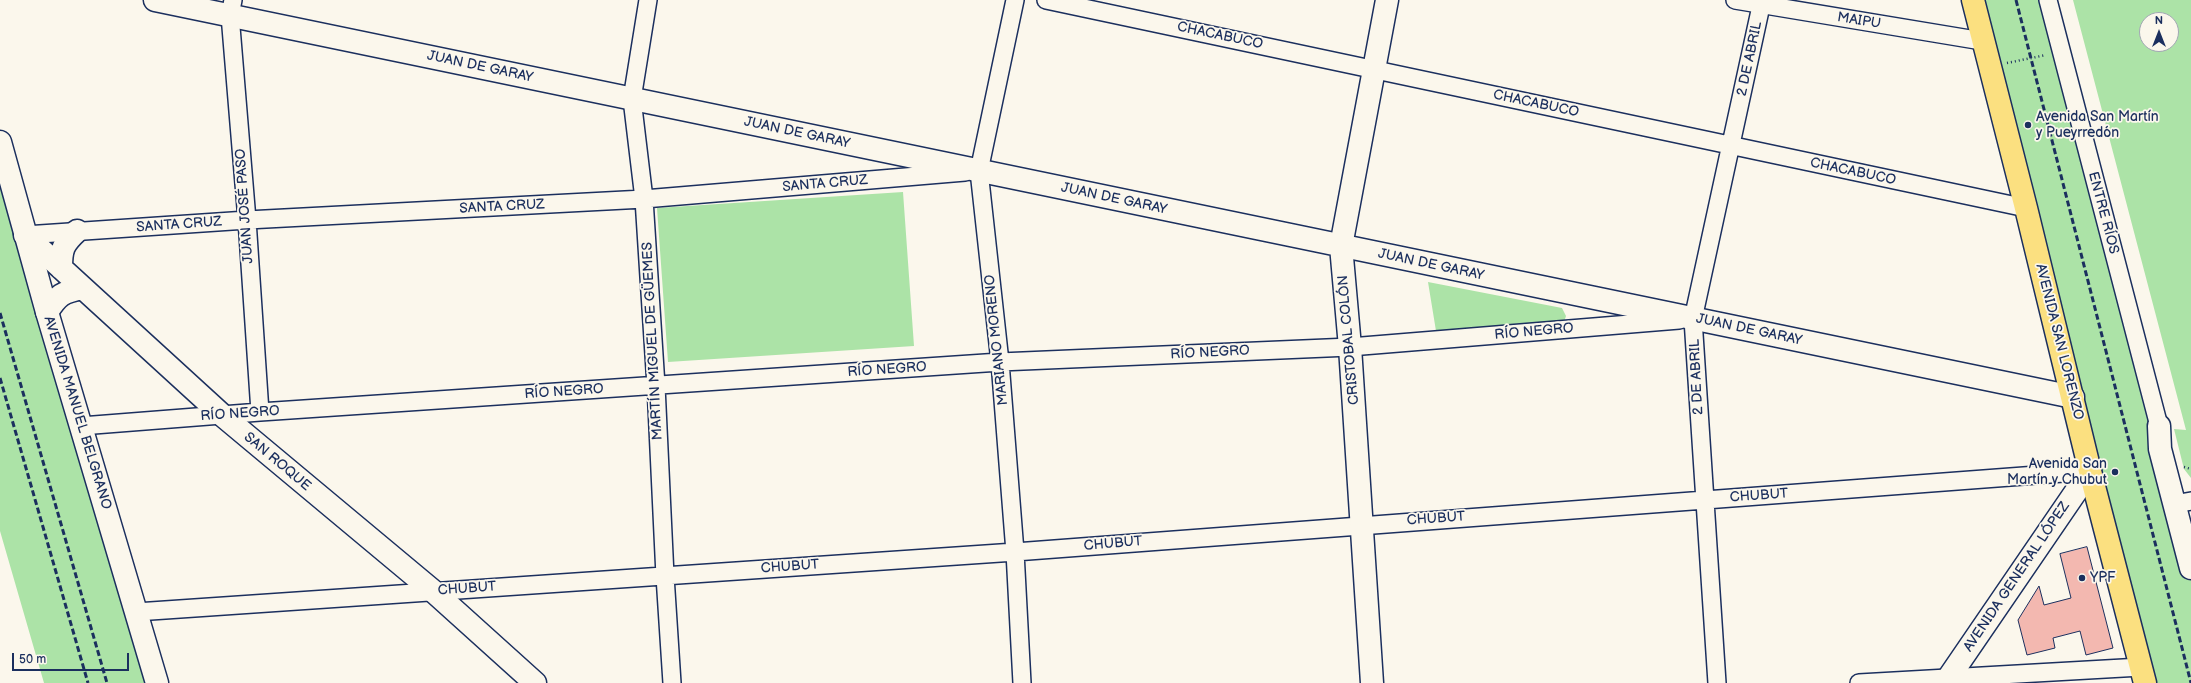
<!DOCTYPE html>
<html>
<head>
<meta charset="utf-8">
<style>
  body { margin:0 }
  #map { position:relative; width:2191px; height:683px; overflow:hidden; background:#fbf7ec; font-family:"Balsamiq Sans",sans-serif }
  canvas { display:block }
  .north { position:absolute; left:2139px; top:12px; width:40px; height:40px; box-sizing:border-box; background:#fbf7ec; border:1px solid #a1a7b3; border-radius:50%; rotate:0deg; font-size:11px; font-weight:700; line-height:16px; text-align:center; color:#1b2f5e }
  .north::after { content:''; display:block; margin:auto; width:14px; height:18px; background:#1b2f5e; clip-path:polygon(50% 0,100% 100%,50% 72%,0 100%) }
  .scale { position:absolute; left:12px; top:653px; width:117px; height:18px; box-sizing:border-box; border:2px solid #1b2f5e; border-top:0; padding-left:5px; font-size:12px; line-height:14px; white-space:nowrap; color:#1b2f5e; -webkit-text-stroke:3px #fbf7ec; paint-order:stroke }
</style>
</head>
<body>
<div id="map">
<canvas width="2191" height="683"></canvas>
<div class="north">N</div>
<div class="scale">50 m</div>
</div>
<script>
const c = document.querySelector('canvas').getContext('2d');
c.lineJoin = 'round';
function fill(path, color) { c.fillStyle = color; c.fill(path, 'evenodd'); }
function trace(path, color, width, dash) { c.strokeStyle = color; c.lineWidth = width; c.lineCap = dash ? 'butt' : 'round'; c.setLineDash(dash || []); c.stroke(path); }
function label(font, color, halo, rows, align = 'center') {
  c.font = font + ' "Balsamiq Sans",sans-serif'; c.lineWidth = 3.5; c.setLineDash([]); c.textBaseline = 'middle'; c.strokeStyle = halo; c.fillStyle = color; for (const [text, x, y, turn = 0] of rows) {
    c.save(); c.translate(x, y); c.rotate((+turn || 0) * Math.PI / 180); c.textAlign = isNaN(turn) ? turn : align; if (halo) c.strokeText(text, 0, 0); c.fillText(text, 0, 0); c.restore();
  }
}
fill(new Path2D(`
  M1973,0H2048L2191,568V683H2145Z
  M2073,0H2191V478L2184,469L2174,429L2186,430ZM2147,20H2171V44H2147Z
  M0,142L157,683H44L0,531Z
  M903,192L914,346L668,362L657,208Z
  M1428,282L1562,308L1566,316L1564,322L1436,331Z`), '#ace3a7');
const building = new Path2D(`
  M2087,547L2113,648L2086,655L2080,631L2053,638L2055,648L2027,655L2018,620L2039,586L2044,605L2071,598L2060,554Z`);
fill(building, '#f3b8b0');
trace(building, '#1b2f5e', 1);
const minor = new Path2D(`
  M233,0L230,15L247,220L260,412
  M648,0L632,99L644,199L656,386L665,576L672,683
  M1015,0L979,171L1000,362L1015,552L1022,683
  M1046,0L2026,208
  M1735,0L1982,41
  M2048,0L2159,426
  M25,235L247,220L644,199L965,172
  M81,426L260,412L1000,362L1350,347L1679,320
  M2174,504L2191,501
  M136,612L1015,552L2090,471
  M1717,683L1693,319L1761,6
  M1859,683L2141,667`);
const tertiary = new Path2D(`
  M155,0L2073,397
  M25,235L222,415L433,591L535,683
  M61,268C61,249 63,244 77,231
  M47,312C58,295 62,292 83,288
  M2159,426L2160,449L2191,568
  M1372,683L1350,347L1341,246L1387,0
  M1945,683L2090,471`);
const secondary = new Path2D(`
  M0,142L47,312L157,683`);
const primary = new Path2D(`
  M1973,0L2026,208L2090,471L2145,683`);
trace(minor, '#1b2f5e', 20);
trace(tertiary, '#1b2f5e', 25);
trace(secondary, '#1b2f5e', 25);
trace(primary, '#1b2f5e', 25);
trace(new Path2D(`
  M2007,63L2046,55
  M2184,467L2191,469`), '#1b2f5e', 2.5, [1, 3]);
trace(minor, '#fbf7ec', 17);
trace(tertiary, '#fbf7ec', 22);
trace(secondary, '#fbf7ec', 22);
trace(primary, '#fbe080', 22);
trace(new Path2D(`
  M2016,0L2191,683
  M0,313L107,683
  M0,378L88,683`), '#1b2f5e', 3, [6, 3]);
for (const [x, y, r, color] of [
  [2028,125,4,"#1b2f5e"],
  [2115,472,4,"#1b2f5e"],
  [2082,578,4,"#1b2f5e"]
]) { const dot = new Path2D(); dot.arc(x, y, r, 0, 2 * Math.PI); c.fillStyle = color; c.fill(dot); trace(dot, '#fbf7ec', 1.5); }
label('14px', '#1b2f5e', '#fbf7ec', [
  ["MAIPU",1859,21,9],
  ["CHACABUCO",1220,36,12],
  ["2 DE ABRIL",1750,59,-78],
  ["JUAN DE GARAY",480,67,12],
  ["CHACABUCO",1536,104,12],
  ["JUAN DE GARAY",797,133,12],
  ["CHACABUCO",1853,172,12],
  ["SANTA CRUZ",825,184,-5],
  ["JUAN DE GARAY",1114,199,12],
  ["JUAN JOSÉ PASO",245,206,-94],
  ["SANTA CRUZ",502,207,-3],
  ["ENTRE RÍOS",2103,213,75],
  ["SANTA CRUZ",179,225,-4],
  ["JUAN DE GARAY",1431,265,12],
  ["JUAN DE GARAY",1749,330,12],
  ["RÍO NEGRO",1534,332,-5],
  ["MARIANO MORENO",997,340,-96],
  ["CRISTOBAL COLÓN",1349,340,-95],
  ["MARTÍN MIGUEL DE GÜEMES",653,341,-93],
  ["AVENIDA SAN LORENZO",2059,342,76],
  ["RÍO NEGRO",1210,353,-3],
  ["RÍO NEGRO",887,370,-4],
  ["2 DE ABRIL",1697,377,-93],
  ["RÍO NEGRO",564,392,-4],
  ["AVENIDA MANUEL BELGRANO",77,413,73],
  ["RÍO NEGRO",240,414,-4],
  ["SAN ROQUE",277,462,40],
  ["CHUBUT",1759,496,-4],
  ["CHUBUT",1436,519,-4],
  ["CHUBUT",1113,544,-5],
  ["CHUBUT",790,567,-4],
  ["AVENIDA GENERAL LÓPEZ",2017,577,-56],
  ["CHUBUT",467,589,-4]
]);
label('14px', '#1b2f5e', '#fbf7ec', [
  ["Avenida San Martín",2036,117],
  ["y Pueyrredón",2036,133],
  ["Avenida San",2107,464,"right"],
  ["Martín y Chubut",2107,480,"right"],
  ["YPF",2090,578]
], 'left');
</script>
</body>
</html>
